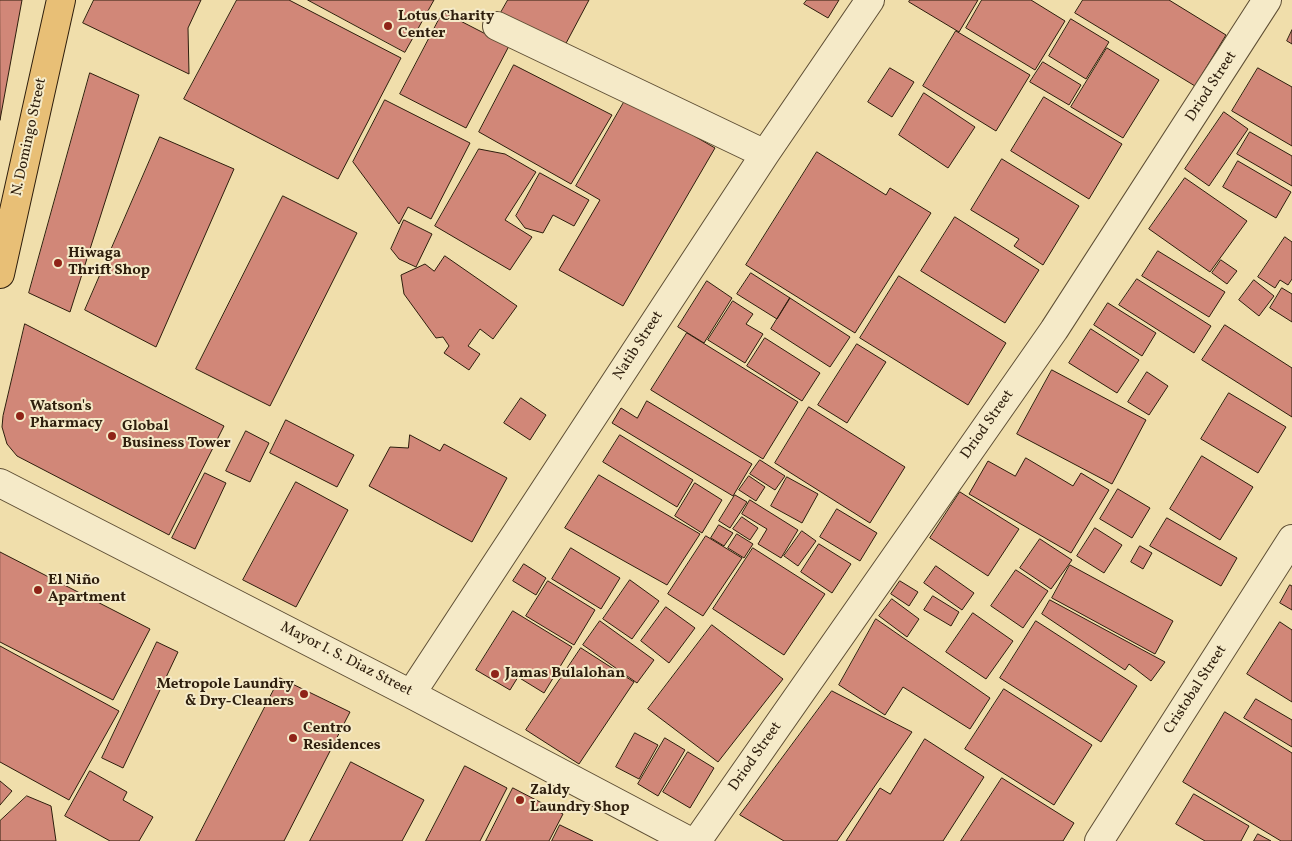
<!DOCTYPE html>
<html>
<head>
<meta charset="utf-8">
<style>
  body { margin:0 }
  canvas { display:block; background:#f0deab }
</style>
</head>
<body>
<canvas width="1292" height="841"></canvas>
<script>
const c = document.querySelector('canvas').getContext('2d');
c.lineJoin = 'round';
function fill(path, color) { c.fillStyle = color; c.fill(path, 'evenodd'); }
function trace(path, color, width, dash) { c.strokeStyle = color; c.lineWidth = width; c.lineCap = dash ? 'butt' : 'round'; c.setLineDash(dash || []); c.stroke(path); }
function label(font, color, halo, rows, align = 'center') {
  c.font = font + ' Vollkorn,serif'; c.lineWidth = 4; c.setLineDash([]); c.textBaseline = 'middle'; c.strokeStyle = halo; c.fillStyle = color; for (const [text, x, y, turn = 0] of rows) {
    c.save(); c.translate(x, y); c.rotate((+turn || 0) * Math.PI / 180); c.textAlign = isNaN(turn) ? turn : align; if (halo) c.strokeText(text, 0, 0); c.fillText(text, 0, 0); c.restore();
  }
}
const building = new Path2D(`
  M0,0H22L0,120Z
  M94,0H201L188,28L189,74L83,23Z
  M237,0H289L401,58L338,179L184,99Z
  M308,0H434L405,52Z
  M508,0H589L563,49L499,16Z
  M807,0H839L828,18L804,4Z
  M910,0H978L959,32L909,2Z
  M982,0H1031L1065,21L1035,70L966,28Z
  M1083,0H1169L1226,35L1195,86L1075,13Z
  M443,12L509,46L466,128L400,94Z
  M1071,19L1109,42L1086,79L1049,56Z
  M1292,30V44L1287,41Z
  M956,31L1030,75L996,131L923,86Z
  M1107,48L1159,80L1123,138L1071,107Z
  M1043,62L1081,85L1069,105L1030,82Z
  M514,65L612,115L571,184L479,132Z
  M890,68L914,82L892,117L868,102Z
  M1258,68L1292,87V146L1232,111Z
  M90,73L139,95L70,312L29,293Z
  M924,93L975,127L948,168L899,135Z
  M627,97L715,148L623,306L559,270L600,200L576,186Z
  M1044,97L1122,144L1089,199L1011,151Z
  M385,100L470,143L431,219L408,207L399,224L353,162Z
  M1224,112L1248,129L1209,186L1185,169Z
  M1250,132L1292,156V186L1237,154Z
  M160,137L234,169L156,347L85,310Z
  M479,149L505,154L536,172L505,220L532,237L510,270L435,226Z
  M817,152L886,195L890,188L931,213L855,333L746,265Z
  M1002,159L1079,206L1043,265L1014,246L1019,239L971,210Z
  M1238,161L1291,192L1276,218L1223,187Z
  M540,173L589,200L574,226L553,215L543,233L525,228L516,216Z
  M1185,178L1247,221L1210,272L1149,229Z
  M283,196L357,233L270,406L196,369Z
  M955,217L1039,270L1005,323L921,271Z
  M404,220L432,234L416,267L399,259L391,249Z
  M1285,237L1292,242V279L1288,285L1280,280L1275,288L1258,277Z
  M1158,251L1225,292L1209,317L1142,276Z
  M445,256L517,306L493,339L480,329L468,346L480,354L469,370L444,353L449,346L443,337L436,338L404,294L401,275L425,264L434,271Z
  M1221,260L1237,271L1227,284L1212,273Z
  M751,273L790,298L777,319L737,294Z
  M899,276L1006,343L968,405L860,338Z
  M1137,279L1211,326L1194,353L1119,305Z
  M1254,280L1274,296L1259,316L1239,300Z
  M707,281L732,298L704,343L678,327Z
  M1282,288L1292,294V322L1270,308Z
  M790,298L850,337L830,367L771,329Z
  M733,301L753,314L746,324L763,334L745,363L708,340Z
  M1108,303L1156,333L1142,356L1094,325Z
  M25,324L224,426L169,535L17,456L7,444L2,427L3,416Z
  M1225,325L1292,368V417L1202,360Z
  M1091,329L1139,360L1117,393L1069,363Z
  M687,333L798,402L763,459L651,390Z
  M765,338L820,373L802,401L747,366Z
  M857,344L886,362L847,423L818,405Z
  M1052,370L1146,420L1112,484L1017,434Z
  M1147,372L1168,386L1149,415L1128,402Z
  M1229,393L1286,427L1258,473L1201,439Z
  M521,398L546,415L530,440L504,423Z
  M647,401L752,464L733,496L612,423L621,408L637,418Z
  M809,407L905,467L870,523L775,463Z
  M286,420L354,455L337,487L270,453Z
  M246,431L269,443L250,482L226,471Z
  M410,435L440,451L444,444L507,478L472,542L369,486L390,447L408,448Z
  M620,435L693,480L677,507L603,462Z
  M1202,456L1253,487L1220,540L1170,509Z
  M1026,458L1073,486L1081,473L1109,490L1071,553L969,494L988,461L1015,476Z
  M760,460L785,476L775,490L750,474Z
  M205,473L226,483L195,549L172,538Z
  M599,475L700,534L667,585L565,528Z
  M749,476L765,487L756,501L739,490Z
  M787,477L818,494L802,523L771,506Z
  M296,482L348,510L296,607L243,580Z
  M695,483L722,500L702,533L675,516Z
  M1118,489L1150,508L1132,538L1100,519Z
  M960,492L1019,529L988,576L930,538Z
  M735,495L747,502L730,528L719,521Z
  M750,500L798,530L781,558L758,544L767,529L742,514Z
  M837,509L877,533L860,561L820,537Z
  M742,517L758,528L750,540L733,529Z
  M1167,518L1237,558L1221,586L1150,546Z
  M719,525L733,533L724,546L711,538Z
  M1095,528L1122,545L1104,573L1077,556Z
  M802,531L816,541L798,566L784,556Z
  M737,534L753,544L744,558L728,548Z
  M706,536L742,558L703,616L668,594Z
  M1040,539L1072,560L1051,589L1020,568Z
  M819,544L851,564L832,593L801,572Z
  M1140,546L1152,553L1143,569L1131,562Z
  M571,548L620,578L601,609L552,579Z
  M753,548L825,594L784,655L713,609Z
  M0,552L150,629L113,700L0,642Z
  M524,564L546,578L536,595L513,581Z
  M1070,565L1173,621L1155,654L1052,598Z
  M936,566L974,593L962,610L924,583Z
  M1016,570L1048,591L1023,628L991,606Z
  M630,580L659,601L632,639L603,619Z
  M548,581L595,610L574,645L526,616Z
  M900,581L918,592L909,606L891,594Z
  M1290,585L1292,586V610L1280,603Z
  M933,596L959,612L951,626L924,610Z
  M892,599L919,619L907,637L879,616Z
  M1050,600L1165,662L1151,681L1129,664L1125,670L1042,614Z
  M666,607L695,628L669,663L641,641Z
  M513,611L572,647L544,693L518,677L510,690L476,670Z
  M973,613L1013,641L986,679L946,652Z
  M876,619L990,698L970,729L903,687L885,715L839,685Z
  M600,621L654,660L637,683L583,645Z
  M1036,621L1137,686L1101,742L1000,678Z
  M1280,622L1292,630V702L1247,674Z
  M712,625L783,679L718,762L648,709Z
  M157,642L178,652L123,768L102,758Z
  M0,646L119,711L69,800L0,762Z
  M581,648L634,682L579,764L526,730Z
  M280,678L350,712L284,841H196Z
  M1004,689L1092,745L1054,805L965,749Z
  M832,691L912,732L837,841H784L740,815Z
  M1256,699L1292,720V747L1244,718Z
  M1225,712L1292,753V841H1281L1183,782Z
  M635,733L658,745L639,779L616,767Z
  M665,738L685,750L658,796L638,784Z
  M925,739L984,777L943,841H846L880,788L890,794Z
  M688,752L714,768L690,808L663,792Z
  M351,762L424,800L402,841H310Z
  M465,766L507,788L480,841H426Z
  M90,771L127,792L123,800L153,817L139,841H110L65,816Z
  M1002,778L1074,823L1063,841H961Z
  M0,781L12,791L0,805Z
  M513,788L563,814L549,841H486Z
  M1194,794L1249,826L1241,841H1205L1176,824Z
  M27,796L51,806L56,841H0V821Z
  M560,825L593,841H552Z
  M1258,834L1271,841H1254Z`);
fill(building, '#d18778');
trace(building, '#2e1e0d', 1);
const minor = new Path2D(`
  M497,26L765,154
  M0,483L411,694L689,841
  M411,694L765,154L870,0
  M697,841L1054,330L1267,0
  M1099,841L1292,539`);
const major = new Path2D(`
  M0,274L61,0`);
trace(minor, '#5e4e34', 30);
trace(major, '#2e1e0d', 30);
trace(minor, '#f5eac8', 28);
trace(major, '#e8bf76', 28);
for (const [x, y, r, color] of [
  [388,26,5,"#8f2418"],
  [58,263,5,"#8f2418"],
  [20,416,5,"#8f2418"],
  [112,436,5,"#8f2418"],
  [38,590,5,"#8f2418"],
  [495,674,5,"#8f2418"],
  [304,694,5,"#8f2418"],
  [293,738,5,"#8f2418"],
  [520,800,5,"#8f2418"]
]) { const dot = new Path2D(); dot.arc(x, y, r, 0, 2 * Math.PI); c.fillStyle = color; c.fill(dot); trace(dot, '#f5eac8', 2); }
label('bold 15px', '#2e1e0d', '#f5eac8', [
  ["Lotus Charity",398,17],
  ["Center",398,34],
  ["Hiwaga",68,254],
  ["Thrift Shop",68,271],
  ["Watson's",30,407],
  ["Pharmacy",30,424],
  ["Global",122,427],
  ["Business Tower",122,444],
  ["El Niño",48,581],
  ["Apartment",48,598],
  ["Jamas Bulalohan",505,674],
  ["Metropole Laundry",294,685,"right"],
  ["& Dry-Cleaners",294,702,"right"],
  ["Centro",303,729],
  ["Residences",303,746],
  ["Zaldy",530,791],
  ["Laundry Shop",530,808]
], 'left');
label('15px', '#2e1e0d', '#f5eac8', [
  ["Driod Street",1212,87,-57],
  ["N. Domingo Street",30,137,-78],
  ["Natib Street",639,346,-57],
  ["Driod Street",988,425,-55],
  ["Mayor I. S. Diaz Street",346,660,27],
  ["Cristobal Street",1196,690,-57],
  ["Driod Street",756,757,-55]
]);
</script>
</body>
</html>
